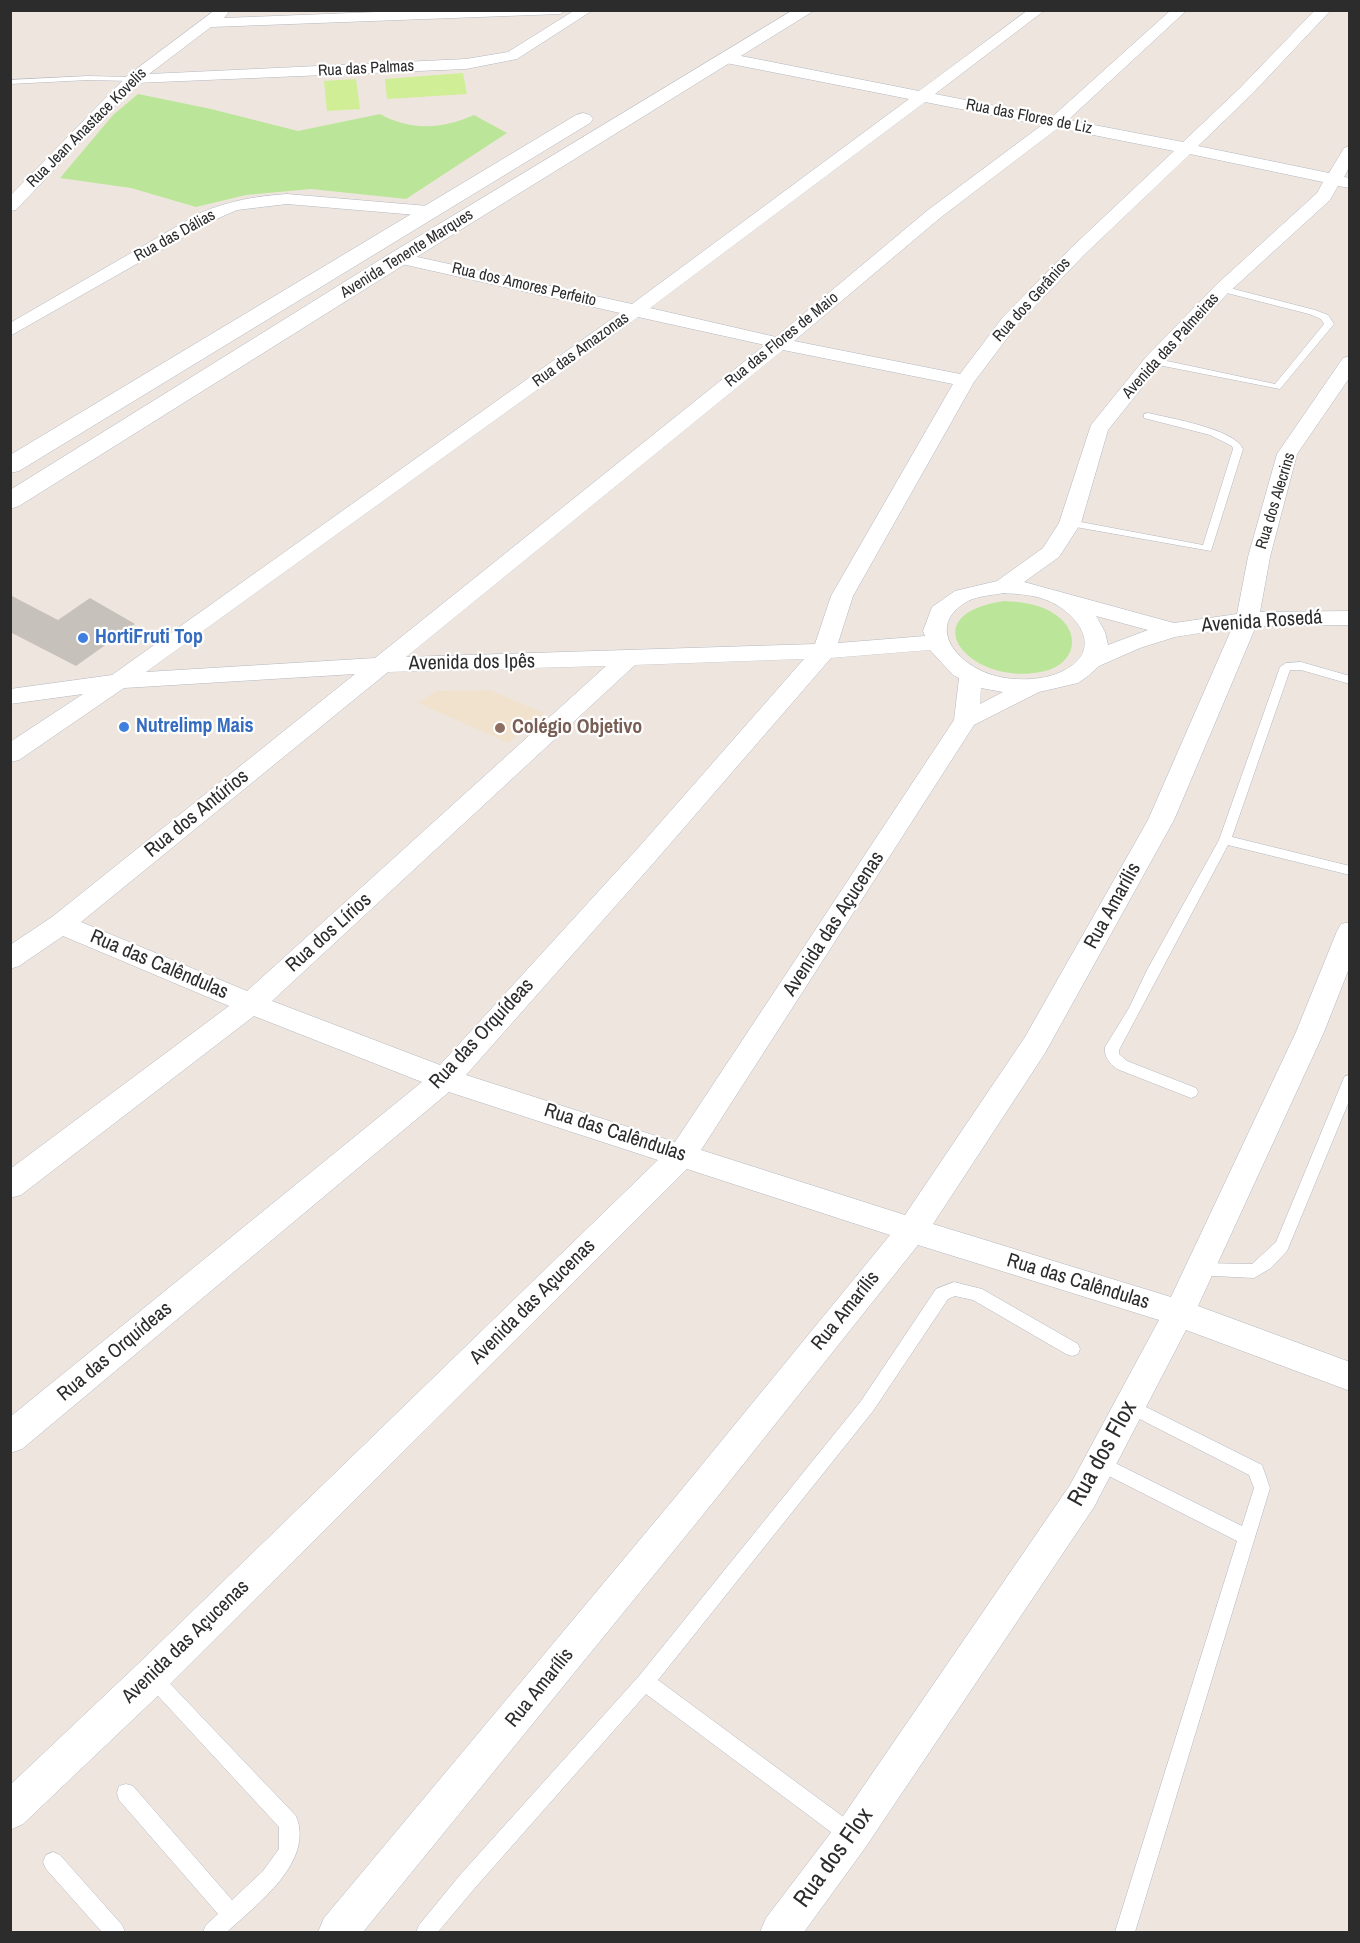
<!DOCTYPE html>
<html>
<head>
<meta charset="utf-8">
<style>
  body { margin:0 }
  #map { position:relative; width:1360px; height:1943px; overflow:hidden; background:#eee6de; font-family:"Archivo Narrow",sans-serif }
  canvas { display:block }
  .frame { position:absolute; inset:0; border:12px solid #2c2c2c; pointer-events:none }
</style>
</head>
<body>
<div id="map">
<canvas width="1360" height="1943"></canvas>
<div class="frame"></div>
</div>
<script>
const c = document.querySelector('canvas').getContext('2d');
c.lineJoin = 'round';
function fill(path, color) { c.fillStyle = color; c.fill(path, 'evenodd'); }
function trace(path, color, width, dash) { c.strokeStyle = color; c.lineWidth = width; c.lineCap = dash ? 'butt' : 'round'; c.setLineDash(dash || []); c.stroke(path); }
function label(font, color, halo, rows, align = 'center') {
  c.font = font + ' "Archivo Narrow",sans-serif'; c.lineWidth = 4.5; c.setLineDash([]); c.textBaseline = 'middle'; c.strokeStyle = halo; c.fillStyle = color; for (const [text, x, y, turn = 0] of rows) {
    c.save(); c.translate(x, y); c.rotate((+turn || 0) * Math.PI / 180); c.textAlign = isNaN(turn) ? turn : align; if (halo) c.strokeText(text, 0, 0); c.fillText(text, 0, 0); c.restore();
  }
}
fill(new Path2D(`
  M490,690L544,713L508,743L418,703L436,691Z`), '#f0e2cd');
fill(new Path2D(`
  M138,94L211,109L298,131L380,114C411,131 442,129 474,115L507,133L406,199L311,189L246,195L196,207L131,188L60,178L113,115Z
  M1004,601C1022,602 1041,604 1056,615C1082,633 1075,664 1045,671C973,689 907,615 1004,601Z`), '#bbe699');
fill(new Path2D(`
  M463,73L467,94L387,99L385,79Z
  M356,79L360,109L327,111L324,81Z`), '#d0ee95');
fill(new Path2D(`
  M10,595L58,620L90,598L135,624L76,666L10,632Z`), '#c6c1ba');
const service = new Path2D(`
  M88,76L132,77L136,79L132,81L88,80L10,84V80Z
  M1222,286L1315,310L1328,315L1334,324L1280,389L1153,364L1148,361L1153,358L1275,384L1324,324L1321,319L1309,314L1219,291V287Z
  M1148,413C1169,418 1235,429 1243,449L1211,551L1070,526L1065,523L1070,520L1203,545L1233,449L1232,446L1210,435L1144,418V414Z
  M1301,662L1350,676V684L1301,670H1290L1232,837L1350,866V875L1228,845L1119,1050V1054L1127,1061L1196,1088L1198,1092L1196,1096L1191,1098L1117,1069C1109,1063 1104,1057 1105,1047L1129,1008L1147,970L1219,840L1280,667L1286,663Z
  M1350,1075V1099L1287,1251L1271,1268L1254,1278L1195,1275L1192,1270L1195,1265L1200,1263L1252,1264L1276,1242L1343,1080L1345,1076Z
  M954,1282L982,1289L1078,1344L1080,1349L1078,1354L1072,1356L1066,1354L973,1300L955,1296L948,1299L873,1411L658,1680L857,1827L860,1834L857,1841L850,1844L843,1841L646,1694L474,1889L438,1932H416L419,1925L460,1875L639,1676L861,1401L936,1289Z
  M1130,1399L1262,1465L1270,1488L1135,1932H1115L1237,1541L1093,1468L1091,1463L1093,1458L1099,1455L1105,1458L1242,1526L1254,1488L1249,1475L1124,1411L1122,1406L1124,1401Z
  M153,1669L159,1672L296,1816C315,1862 256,1905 227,1932H203L206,1925L218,1914L119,1800L117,1793L119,1786L126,1784L133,1786L232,1900L263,1871L279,1849V1827L147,1684L144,1678L147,1672Z
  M53,1852L60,1855L122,1925L125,1932H102L46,1869L43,1862L46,1855Z`);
const minor = new Path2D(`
  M215,10H227L228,13L224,18L428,10H567L560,14L211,27L149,74L466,59L508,52L575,10H593L517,59L466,69L136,83L16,210L10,211V196L127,76Z
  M1028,10H1045L935,94L1052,117L1171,10H1187L1068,120L1183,142L1240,88L1315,10H1331L1252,94L1198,146L1329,173L1344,148L1350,146V166L1344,177L1350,178V188L1338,186L1330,200L1228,293L1160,365L1108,430L1081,523L1059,557L1024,582L1174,623L1237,614L1248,557L1277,454L1343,358L1350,356V377L1297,454L1270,557L1260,612L1350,611V625L1256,626L1174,820L1045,1053L933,1224L1171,1297L1296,1032L1337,931L1341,924L1350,922V966L1324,1032L1198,1306L1350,1362V1391L1186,1330L1094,1507L865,1848L804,1932H760L766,1918L839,1822L1070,1485L1159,1320L918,1245L702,1516L363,1932H318L324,1918L678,1494L890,1235L687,1169L164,1690L23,1824L10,1830V1785L138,1664L658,1160L449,1092L22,1449L10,1453V1417L422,1082L254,1016L21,1195L10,1198V1169L229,1006L63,936L19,966L10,969V945L52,917L355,674L124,688L19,760L10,762V742L83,694L10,704V689L112,675L620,313L393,262L390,258L393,254L399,253L632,304L909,99L726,63L718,58L721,55L726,53L919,91ZM925,102L1042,125L928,210L776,337L650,308ZM1058,128L1174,151L1072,247L1003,317L960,374L794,341L940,218ZM1190,154L1323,182L1317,193L1216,285L1146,357L1091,425L1059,523L1043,548L997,581L955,591L932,607L923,631L925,636L838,643L853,596L974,382L1017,325L1084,255ZM638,317L765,345L375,658L146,672ZM783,350L953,384L831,596L815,644L406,657ZM1004,593C1019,594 1035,595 1049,601C1080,615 1104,651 1063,671C1043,681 1016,681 996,676C960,667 922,627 968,601C978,596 993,595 1004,593ZM1096,616L1148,630L1108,645L1105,632ZM1232,628L1148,820L1025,1037L905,1215L701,1150L974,725L1039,692L1078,683L1088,676L1099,666L1140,648L1175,637ZM930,650L953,675L959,678L954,720L675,1142L466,1075L657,859L831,658ZM804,659L639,847L440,1065L272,1001L635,665ZM606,666L247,991L81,922L388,672ZM981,688L1003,692L980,704Z
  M287,194L428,206L434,207L437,211L434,215L428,216L287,204L237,210L212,221L10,336V323L200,213C229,201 255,196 287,194Z`);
const secondary = new Path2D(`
  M793,10H815L394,271L19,506L10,509V490L378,261Z
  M583,113L590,115L593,119L590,123L19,471L10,473V455L576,115Z`);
trace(service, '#b2b6c0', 1);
trace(minor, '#b2b6c0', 1);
trace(secondary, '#b2b6c0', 1);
fill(service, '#fff');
fill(minor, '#fff');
fill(secondary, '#fff');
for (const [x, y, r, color] of [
  [83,638,6,"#3f7fe0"],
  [124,727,6,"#3f7fe0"],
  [500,728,6,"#8d6e63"]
]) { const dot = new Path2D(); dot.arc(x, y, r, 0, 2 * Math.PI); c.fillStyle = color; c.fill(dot); trace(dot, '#fff', 2); }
label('16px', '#2c2c2c', '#fff', [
  ["Rua das Palmas",366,69,-3],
  ["Rua das Flores de Liz",1029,117,11],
  ["Rua Jean Anastace Kovelis",87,128,-45],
  ["Rua das Dálias",175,236,-29],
  ["Avenida Tenente Marques",407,254,-32],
  ["Rua dos Amores Perfeito",524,285,13],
  ["Rua dos Gerânios",1032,300,-48],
  ["Rua das Flores de Maio",782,340,-39],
  ["Avenida das Palmeiras",1171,346,-48],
  ["Rua das Amazonas",581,350,-36],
  ["Rua dos Alecrins",1276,501,-73]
]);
label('20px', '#2c2c2c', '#fff', [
  ["Avenida Rosedá",1262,622,-4],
  ["Avenida dos Ipês",472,663,-1],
  ["Rua dos Antúrios",197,814,-39],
  ["Rua Amarílis",1113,906,-61],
  ["Avenida das Açucenas",834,924,-57],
  ["Rua dos Lírios",329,933,-42],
  ["Rua das Calêndulas",159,965,23],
  ["Rua das Orquídeas",482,1034,-47],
  ["Rua das Calêndulas",615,1133,18],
  ["Rua das Calêndulas",1078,1282,17],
  ["Avenida das Açucenas",533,1302,-45],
  ["Rua Amarílis",846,1311,-51],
  ["Rua das Orquídeas",115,1352,-40],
  ["Avenida das Açucenas",186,1642,-44],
  ["Rua Amarílis",540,1688,-51]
]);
label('bold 20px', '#366cbe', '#fff', [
  ["HortiFruti Top",95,638],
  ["Nutrelimp Mais",136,727]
], 'left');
label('bold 20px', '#785e54', '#fff', [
  ["Colégio Objetivo",512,728]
], 'left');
label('24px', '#2c2c2c', '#fff', [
  ["Rua dos Flox",1103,1454,-61],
  ["Rua dos Flox",834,1858,-54]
]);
</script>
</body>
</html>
